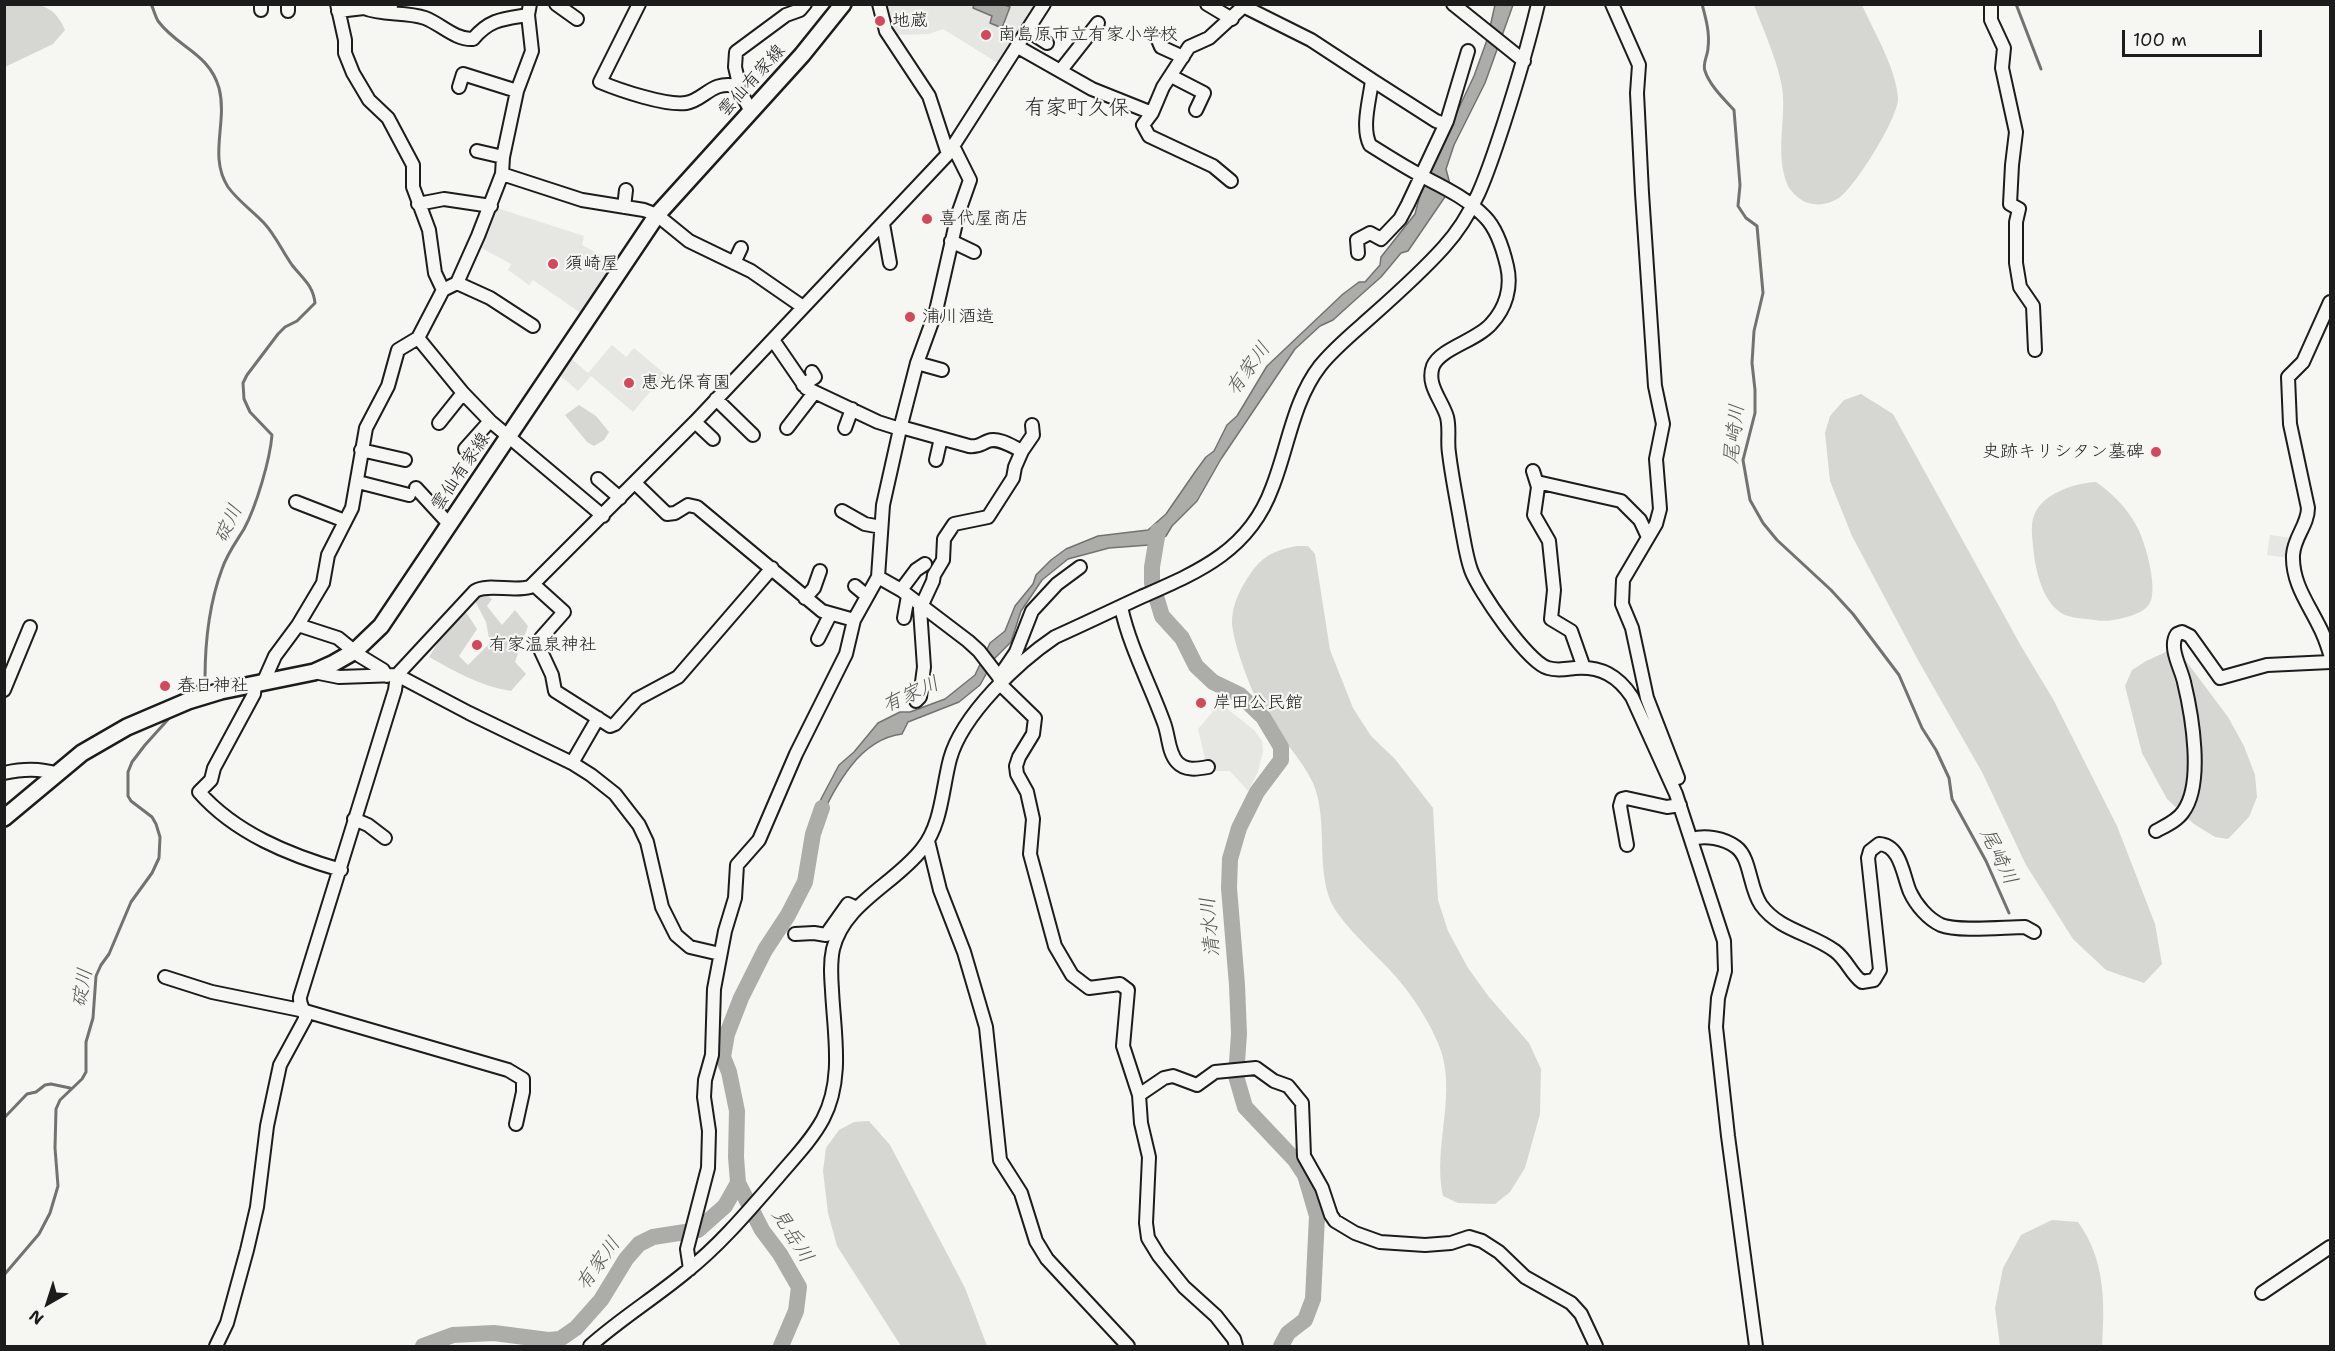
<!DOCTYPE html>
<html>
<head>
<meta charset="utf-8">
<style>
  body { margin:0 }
  #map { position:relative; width:2335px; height:1351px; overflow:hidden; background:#f6f6f2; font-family:"Shantell Sans",sans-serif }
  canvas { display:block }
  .frame { position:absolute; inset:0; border:6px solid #1c1c1c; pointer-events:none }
  .north { position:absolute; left:18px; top:1273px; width:60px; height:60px; -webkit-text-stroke:4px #f6f6f2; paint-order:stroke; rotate:219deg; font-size:16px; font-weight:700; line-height:24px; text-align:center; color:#1c1c1c }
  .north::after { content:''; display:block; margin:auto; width:21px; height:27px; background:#1c1c1c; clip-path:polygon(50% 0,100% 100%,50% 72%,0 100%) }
  .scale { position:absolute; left:2122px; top:30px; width:140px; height:27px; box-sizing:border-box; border:3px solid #1c1c1c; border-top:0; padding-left:8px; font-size:18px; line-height:21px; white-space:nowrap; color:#1c1c1c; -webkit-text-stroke:4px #f6f6f2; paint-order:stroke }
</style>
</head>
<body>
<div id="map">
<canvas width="2335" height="1351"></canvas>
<div class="frame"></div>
<div class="north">N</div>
<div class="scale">100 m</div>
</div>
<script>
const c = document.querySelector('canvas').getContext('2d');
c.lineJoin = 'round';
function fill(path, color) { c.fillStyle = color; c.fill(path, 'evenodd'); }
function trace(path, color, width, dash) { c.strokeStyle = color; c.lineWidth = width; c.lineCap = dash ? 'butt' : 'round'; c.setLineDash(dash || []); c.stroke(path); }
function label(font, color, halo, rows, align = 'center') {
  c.font = font + ' "Shantell Sans","Klee One",sans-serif'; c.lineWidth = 4.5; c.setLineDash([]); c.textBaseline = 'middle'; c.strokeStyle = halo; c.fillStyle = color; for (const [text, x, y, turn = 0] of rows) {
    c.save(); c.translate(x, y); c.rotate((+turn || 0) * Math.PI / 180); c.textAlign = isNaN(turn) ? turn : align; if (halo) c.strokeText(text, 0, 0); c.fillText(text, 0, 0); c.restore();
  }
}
fill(new Path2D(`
  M885,5H1039L1001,65L943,29L929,34L896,35L891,29Z
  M494,207L584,236L582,245L616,263L582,314L533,280L529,285L508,270L511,264L478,246Z
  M612,345L626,357L634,348L665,374L633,412L591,376L578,391L554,370L567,355L588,373Z
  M2270,535L2291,538L2288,558L2267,555Z
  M1220,703L1254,730L1262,741L1263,751L1258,772L1248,791L1230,771H1208L1198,729Z`), '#e6e6e2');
fill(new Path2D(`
  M5,4C33,4 52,0 65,30L53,44L5,67Z
  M1754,5H1862C1874,32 1896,68 1898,98C1899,117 1855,187 1839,198C1829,204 1819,206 1808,203C1801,201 1792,193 1788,186C1774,154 1787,119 1782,87C1778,62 1763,29 1754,5Z
  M1861,394L1893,414L2021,646L2053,699L2117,826L2155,924L2162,964L2144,983L2106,970L2073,939L2026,865L1982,772L1918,660L1852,536L1830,481L1825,433L1830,416L1844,400Z
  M579,405L596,416L609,432L604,440L594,446L587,442L565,415Z
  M2096,482C2112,493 2127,508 2136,525C2145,540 2161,595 2147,607C2139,615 2124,618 2113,620C2104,622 2096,620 2086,619C2081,618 2074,618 2068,616C2043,608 2035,569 2033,546C2032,534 2030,522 2036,511C2047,492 2076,483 2096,482Z
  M1296,546H1308L1315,554L1330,650L1353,708L1371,736L1395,759L1433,808L1438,900L1448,931L1468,968L1489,997L1529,1043L1541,1069L1540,1114L1525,1168L1510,1192L1495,1204L1458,1203L1443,1196C1432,1146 1459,1091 1438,1043C1430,1024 1418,1005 1406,989C1385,961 1356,940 1336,911C1313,876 1330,822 1313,783C1300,755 1271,728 1257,700C1249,685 1232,639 1232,622C1232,609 1237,595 1244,584C1259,559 1268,552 1296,546Z
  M484,593L492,599L487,606L502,625L515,610L528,626L515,662L526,674L511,691C480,686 456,672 429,657L449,625L464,609L477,629L459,656L468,665L490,643L486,622L474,599Z
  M2168,651L2183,657L2228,717L2244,746L2255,775L2257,797L2249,817L2228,839L2215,837L2194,824L2167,799L2142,753L2125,686L2132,670L2146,661Z
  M869,1121L890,1145L965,1288L987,1346H901L837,1246L828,1213L823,1171L826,1148L839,1130L854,1122Z
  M2052,1220L2078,1222C2105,1259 2105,1302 2102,1346H2000L1995,1308L2003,1268L2021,1235Z`), '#d6d6d2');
const water = new Path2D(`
  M974,5H1005L1010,7L1002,28L990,23L992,16L973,8Z
  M1495,5H1513L1485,83L1454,145L1446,169L1451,188L1408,251L1401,253L1381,277L1354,301L1333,320L1320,326L1295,349L1221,459L1197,501L1172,526L1166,536L1149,545L1109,548L1068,559L1042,580L1021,611L1011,642L995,658L980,685L959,702L908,722L902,734C853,740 831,798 811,837L821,799L839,765L854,752L878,723L900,712H910L945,699L975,675L990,643L1005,631L1015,606L1033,584L1036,575L1051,560L1066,549L1098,536L1148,530L1166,514L1195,472L1206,457L1214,451L1227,425L1237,416L1267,366L1343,294L1359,282H1365L1380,265L1381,257L1415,214L1423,184L1474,76L1487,40Z`);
fill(water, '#acaca9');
trace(water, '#727271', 1.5);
trace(new Path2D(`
  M151,4C154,10 155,16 158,21C178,48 209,53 219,88C228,122 208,156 228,187C238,201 253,211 264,223C276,236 282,251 292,265C303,279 313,285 315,303L297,321L285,327L278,334L247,375L243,383L244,399L250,412L272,435C270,460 256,507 244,529C236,542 227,554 222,569C209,604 205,642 205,679L187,696
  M1702,4C1706,19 1710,33 1708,48C1708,55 1702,64 1705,71C1710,86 1724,99 1734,110L1740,185L1738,206L1746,218L1757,226L1763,293L1754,331L1752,363L1755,390V413L1743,460L1750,500L1763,523L1777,540L1831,590L1853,614L1899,675L1922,728L1936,750L1949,778L1952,799L1986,861L2009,913
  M2016,4L2041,69
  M4,1118L27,1094L36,1092L45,1085L51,1084L70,1088
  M4,1275L39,1234L50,1213L58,1186L55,1148L56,1109L60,1100L82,1079L86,1072V1042L93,1018L96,976L101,965L109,954L131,902L152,873L159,858L160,837L156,824L152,817L131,801L128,796V772L132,762L145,745L172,715`), '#727271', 3);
trace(new Path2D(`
  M1158,531L1152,567V583L1162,616L1182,638L1196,666L1213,682L1240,695L1263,717L1281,747V760L1257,792L1239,828L1230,859L1229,888L1237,985L1239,1034L1236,1076L1245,1107L1295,1160L1305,1175L1317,1216L1313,1299L1305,1320L1288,1333L1281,1346
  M738,1183L762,1230L780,1254L799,1287L796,1311L781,1346
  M423,1346L453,1335L494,1333L548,1340L560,1339L576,1328L601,1300L626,1259L639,1244L653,1237L698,1230L725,1206L738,1183L736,1157L737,1111L729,1072L723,1057L727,1034L741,998L765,950L788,915L805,882L813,834L822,808`), '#acaca9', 16);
const minor = new Path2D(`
  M261,4V10
  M288,4V11
  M337,4L345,40V53L353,73L369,100L388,118L413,165V187L429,230L435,273L443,290
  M556,4L577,19
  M639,4L600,82C619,90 666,106 686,103C705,100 711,80 737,86L751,111
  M879,4L886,31L929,96L948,154
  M1207,4L1232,19
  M1453,4L1524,61
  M1612,4L1639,65L1637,93L1642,193L1655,386L1663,424L1656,459L1660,509L1656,524L1623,580L1622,604L1632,628L1647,698L1678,778
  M1991,4V20L2004,48L2002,68L2016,132L2012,165L2010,204L2019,209L2016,222V263L2020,287L2033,306L2035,350
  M391,6L364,8C383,16 405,11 425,18C441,24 455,40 473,39C490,19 503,19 528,15
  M1245,7L1311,40L1372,80C1370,99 1361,127 1370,145C1386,155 1403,166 1420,175C1443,187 1467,198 1485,217C1497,229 1503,249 1507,266C1512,287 1506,308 1491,324C1476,341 1441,348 1433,366C1426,385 1442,400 1447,417C1450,429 1447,441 1449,453C1452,478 1457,501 1461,525C1464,540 1466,556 1471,570C1478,590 1528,663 1548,668C1557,671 1566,669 1575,668C1601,666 1618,676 1632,697L1676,794L1724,941L1725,971L1718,998L1716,1027L1728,1136L1756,1346
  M338,11L364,8V4
  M1028,31L1047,43
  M1158,40L1161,47L1183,57
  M1018,47L1092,89L1152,113L1163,87L1189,47L1209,38L1246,4
  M1061,70L1098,23
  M1171,76L1204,93L1196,110
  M1372,80L1436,121L1445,124
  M737,86L739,84L735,67L736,52L786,15L800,10L805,4
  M459,87L463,74L517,91
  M1152,113L1143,125L1149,136L1213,166L1231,181
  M477,151L503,157
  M502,174L582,200L644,210L657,215L689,241L751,271L803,307
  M418,204L444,199L491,206
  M624,207L626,190
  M883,224L890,263
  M951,241L974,252
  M1358,253L1357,240L1370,233L1381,239L1400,219L1408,204L1447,121L1468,51
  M734,263L741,248
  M457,283L490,298L533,326
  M2330,302L2303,362L2288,377L2290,424L2308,508C2308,525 2294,537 2293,555C2292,582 2307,602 2318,624C2323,633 2327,644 2330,654
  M418,338L463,393L490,421L603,516
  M773,340L806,388L878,422L900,429
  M917,363L942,370
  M803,385L815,377L812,372
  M716,399L753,435
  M695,422L713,439
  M439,423L463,393
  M901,427L969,446C979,447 980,444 988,441C999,437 1013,447 1022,451
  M787,428L814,393
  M845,428L852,409
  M465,449L490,421
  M361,450L405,460
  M936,460L941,438
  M1533,471L1538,487L1534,515L1549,541L1554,590L1551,619L1571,631L1584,668
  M598,479L620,498
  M358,482L409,495
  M1537,482L1621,501L1640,520L1648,537
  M635,483L667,514L675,513L688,505L697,507L822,611L854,620
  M416,488L450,525
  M296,502L345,521
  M842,511L865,524L881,527
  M878,577L901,590L968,641L979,651L999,677L1001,685L1035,718L1033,734L1019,757L1016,766L1017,774L1027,792L1033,819L1030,854L1055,946L1072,975L1089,988L1120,984L1128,990L1123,1046L1139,1095L1141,1123L1149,1157L1146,1223L1148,1238L1159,1256L1184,1287L1216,1316L1234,1339L1236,1346
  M533,584L564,612L541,638L539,647L552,675L555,691L610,726L615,724L637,699L678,677L772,568
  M855,586L867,596
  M901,590L916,570L925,564
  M805,598L814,588L820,571
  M1121,607C1130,648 1150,684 1164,723C1169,736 1168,752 1177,762C1185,771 1197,769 1208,767
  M904,618L908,596
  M298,625L338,638L360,656L383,670L387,676
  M818,639L830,615
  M314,672L339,677L397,675L469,713L572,763L591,775L615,794L639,825L647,842L662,907L676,935L690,947L720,954
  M999,677L1016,652L1032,611L1057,584L1080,567
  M263,683L275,656L298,625L323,583L328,555L352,508L366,428L388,386L398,350L418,338L443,290L457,283L478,236L502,174L503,157L517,91L532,51L528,15L530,4
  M255,684L254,694L214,768L211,780L199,792C235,833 289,855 341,870
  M4,690L30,627
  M916,701L920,697L924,667L920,609L933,581L934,575L943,560L944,539L954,524L988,517L1013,478L1015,467L1022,451L1033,435L1032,425
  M572,763L598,718
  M4,773C22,769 40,768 57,774
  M354,819L368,825L385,838
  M2156,831C2165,826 2177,821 2183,812C2204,784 2192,715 2184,682C2181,668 2168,647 2177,634L2182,632L2190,636L2220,678L2267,665L2330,662
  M1692,839C1705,835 1724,838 1736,847C1751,858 1749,888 1761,905C1780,931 1811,933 1835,951C1847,960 1851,974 1862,982L1874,980L1880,970L1868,858L1870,851L1879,844C1901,845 1903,876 1910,892C1916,905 1928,919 1941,925C1958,932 2005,927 2025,927L2034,932
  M928,841L940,890L964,952L986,1027L1000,1160L1021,1193L1036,1241L1047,1259L1128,1346
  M1627,845L1620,806L1622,799L1626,798L1667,807L1680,805
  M795,934L814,933L826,935L848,904L857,908
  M165,977L212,992L305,1011L508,1070L523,1079V1092L516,1124
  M1139,1095L1164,1078L1173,1076L1197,1085L1215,1072L1256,1068L1274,1081L1288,1086L1302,1103L1304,1156L1322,1188L1331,1215L1335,1221L1355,1233L1380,1242L1425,1245L1451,1243L1469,1237L1482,1241L1499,1252L1525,1277L1571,1303L1581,1314L1596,1346
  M690,1269L687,1249L708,1168L709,1131L704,1097L705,1080L712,1055L714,989L725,931L735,898L737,865L759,840L796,754L846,654L854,620L878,577L883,505L900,429L917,363L936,311L958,214L970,180L954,148
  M2262,1293L2330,1247
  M216,1346L227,1323L247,1250L257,1207L267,1126L280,1065L305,1019C306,1010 299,1006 300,997L395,690L397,675L475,591C488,583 512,592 530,587L695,422L948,154L1044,4
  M590,1346C620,1319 656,1297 687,1271C721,1244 750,1209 778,1177C794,1158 811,1141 823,1119C844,1079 834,1033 832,990C831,976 830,963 833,949C844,903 895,884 922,849C942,824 942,789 950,759C962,715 1018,662 1055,637C1084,624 1113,610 1141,597C1198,572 1249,551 1272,488C1288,448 1293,401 1320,366C1332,351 1347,338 1362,325C1390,300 1419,275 1444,247C1476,212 1488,171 1503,126C1516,86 1528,46 1538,4`);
const major = new Path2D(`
  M4,818L82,753L127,727L188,701L221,691L314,672L334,663L355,651L381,626L657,215L802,55L843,4`);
trace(minor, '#1c1c1c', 16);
trace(major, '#1c1c1c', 20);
trace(minor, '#f6f6f2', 12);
trace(major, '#f6f6f2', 15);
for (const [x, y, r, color] of [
  [880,21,6,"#d1495b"],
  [986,35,6,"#d1495b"],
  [927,219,6,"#d1495b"],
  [553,264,6,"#d1495b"],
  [910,317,6,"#d1495b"],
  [629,383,6,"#d1495b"],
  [2156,452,6,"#d1495b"],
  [477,645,6,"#d1495b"],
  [165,686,6,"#d1495b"],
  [1201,703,6,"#d1495b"]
]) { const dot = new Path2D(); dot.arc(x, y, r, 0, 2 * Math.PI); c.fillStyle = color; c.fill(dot); trace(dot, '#f6f6f2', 2); }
label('18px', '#1c1c1c', '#f6f6f2', [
  ["地蔵",892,21],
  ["南島原市立有家小学校",998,35],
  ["喜代屋商店",939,219],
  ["須崎屋",565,264],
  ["浦川酒造",922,317],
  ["恵光保育園",641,383],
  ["史跡キリシタン墓碑",2144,452,"right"],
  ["有家温泉神社",489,645],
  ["春日神社",177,686],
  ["岸田公民館",1213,703]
], 'left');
label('18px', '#1c1c1c', '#f6f6f2', [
  ["雲仙有家線",752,81,-48],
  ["雲仙有家線",461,472,-56]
]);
label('italic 20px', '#565654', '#f6f6f2', [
  ["有家川",1249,369,-54],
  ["尾崎川",1735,434,-84],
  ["碇川",229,524,-65],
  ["有家川",911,695,-24],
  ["尾崎川",1998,857,64],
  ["清水川",1211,927,-95],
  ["碇川",83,988,-80],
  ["見岳川",792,1236,58],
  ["有家川",599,1264,-54]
]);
label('21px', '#1c1c1c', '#f6f6f2', [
  ["有家町久保",1077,109]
]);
</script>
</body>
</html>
